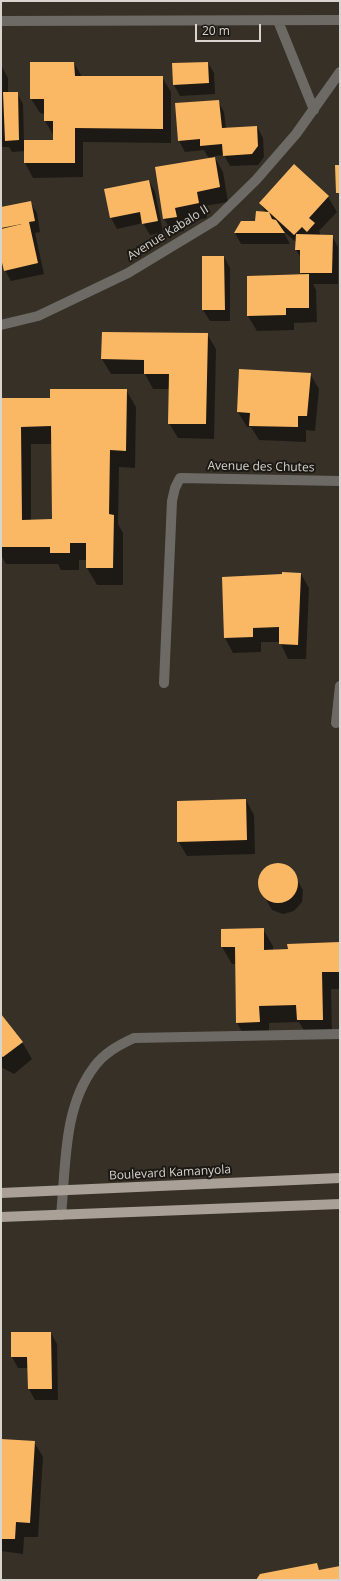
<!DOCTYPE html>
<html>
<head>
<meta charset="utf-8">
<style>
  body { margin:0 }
  #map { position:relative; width:341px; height:1581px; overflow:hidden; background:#373027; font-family:"Open Sans",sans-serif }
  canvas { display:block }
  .frame { position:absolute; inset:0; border:2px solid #d9d4cf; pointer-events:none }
  .scale { position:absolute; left:195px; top:24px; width:66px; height:18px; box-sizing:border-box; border:2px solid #d9d4cf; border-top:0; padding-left:5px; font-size:12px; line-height:14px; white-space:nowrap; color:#d9d4cf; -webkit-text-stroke:3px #1c1814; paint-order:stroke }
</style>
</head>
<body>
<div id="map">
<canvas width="341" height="1581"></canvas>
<div class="frame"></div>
<div class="scale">20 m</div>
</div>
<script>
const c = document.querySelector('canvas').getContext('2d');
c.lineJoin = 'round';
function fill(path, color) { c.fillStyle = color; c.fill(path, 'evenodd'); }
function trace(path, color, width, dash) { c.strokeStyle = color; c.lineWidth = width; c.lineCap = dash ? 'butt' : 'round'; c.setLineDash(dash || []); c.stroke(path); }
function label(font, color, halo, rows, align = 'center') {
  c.font = font + ' "Open Sans",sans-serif'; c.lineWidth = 4; c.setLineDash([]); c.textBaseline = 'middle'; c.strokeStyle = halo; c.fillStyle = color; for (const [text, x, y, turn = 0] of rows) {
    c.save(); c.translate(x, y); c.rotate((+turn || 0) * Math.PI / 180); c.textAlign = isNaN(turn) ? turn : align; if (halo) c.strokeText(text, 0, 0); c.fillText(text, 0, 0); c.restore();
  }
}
fill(new Path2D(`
  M74,63L82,77H162L171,92V143L83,142V177L33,178L25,163V151L12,152L9,147H1V65L8,78V93H17L23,104L24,141H54V136L45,121V114L40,113L31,99Z
  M208,63L214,73L215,94L180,96L174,85Z
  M218,101L224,112L226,129L257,127L263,138L264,157L258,165L230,166L224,155L214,156L223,172L228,202L205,206L207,218L183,222L184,231L173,233L164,219L212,158L208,157L204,150L185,152L179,141Z
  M149,181L155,192L163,232L150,235L143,223L117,229L111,218Z
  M328,197L337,212L319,231L321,236H332L338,247V284H313L316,290L317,322L294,323V330L257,331L248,316L302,275L301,258L296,250L297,243L283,231L290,244H241L235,233L242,222H256L266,213L260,203Z
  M30,202L37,213L40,232L35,233L44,274L11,281L5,270L1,253V208Z
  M203,257H224L230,268V321H210L203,310Z
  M103,333L207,334L216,349L214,439L178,438L169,423L170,389H153L145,374H111L102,359Z
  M240,370L310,374L319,389L315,431L306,430V442L259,440L251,427H247L238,412Z
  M126,390L136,407L135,468L119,467L118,524L123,533V585H97L87,568V560H79V570H61L58,564H6L1,555V399H51ZM31,444H52L53,520H31Z
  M301,574L309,588L306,659H288L280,642H261V652L233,653L225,638L223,578Z
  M246,800L254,815L255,854L187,856L178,841Z
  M278,864L290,868L303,890L302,902L294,911L283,914L272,910L258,886L261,873L265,868Z
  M263,929L273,946V950L340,943V989H331L332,1036L308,1037L299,1022L269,1023V1039L247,1040L237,1023L236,964H232L222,947Z
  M1,1015L22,1042L32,1059L14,1074L1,1067Z
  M12,1333H51L57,1344L58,1400H35L29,1389L28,1368H18L12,1357Z
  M1,1440L34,1442L43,1457L38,1537H24L23,1554L1,1551Z`), '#0007');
fill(new Path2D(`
  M30,62H74L75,76H163V129L75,128V163H24V140H53V121H44V99H30Z
  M208,62L209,83L173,85L172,63Z
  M3,92H18L19,140L5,141Z
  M219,100L222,128L257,126L258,146L252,154L223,156L222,144L200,146V139L178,141L175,103Z
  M215,157L220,187L197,192L199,203L175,208L177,217L163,219L155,167Z
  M294,164L329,196L309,218L315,223L307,232L302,227L294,235L259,203Z
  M335,165H340V193H336Z
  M149,180L158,221L142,224L140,212L110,218L104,189Z
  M31,201L35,221L29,222L38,263L4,271L1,258V229L22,224L1,228V207Z
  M256,211L269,212L272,219L276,220L285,233H234L241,221H255Z
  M296,234L333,235L332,273H300V250H295Z
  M202,256H224L225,310H202Z
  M309,274V308H286V315L247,316V276Z
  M102,332L208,333L206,424H168L169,374H144V360L101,359Z
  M239,369L311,373L307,416H298V427L249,426L250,413L237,412Z
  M50,389H127L126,451L110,450L109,514L114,515L113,568H86V543H70V553H50V547H1V398H50ZM51,426L52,519L22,520L21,427Z
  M282,572L301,573L298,645L279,644V627L253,628V637L224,638L222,577L282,574Z
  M246,799L247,840L177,842V801Z
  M258 883a20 20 0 1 1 40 0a20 20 0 1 1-40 0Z
  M264,928V950L288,949L287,944L340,942V972H322L323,1020H297L296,1005L259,1006L260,1022L236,1023L235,947H221V929Z
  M1,1014L23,1042L3,1057L1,1056Z
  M11,1332H51L52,1389H28L27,1357H11Z
  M1,1439L35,1441L30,1523L16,1522L15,1539H1Z
  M317,1563L319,1570L340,1566V1580H256L260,1574Z`), '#fab864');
trace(new Path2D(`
  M1,21L340,20
  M278,21L314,110
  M1,325L38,316L128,273L214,221L256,180L296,134L340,72
  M164,683L172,501L175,488L180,478L340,481
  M336,723L340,686
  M61,1215C66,1166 63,1108 94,1067C104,1053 119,1045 134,1038L340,1034`), '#6d6a65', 10);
trace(new Path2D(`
  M1,1193L340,1178
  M1,1217L340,1204`), '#a9a198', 10);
label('12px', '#d9d4cf', '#1c1814', [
  ["Avenue Kabalo II",168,233,-32],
  ["Avenue des Chutes",261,467,1],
  ["Boulevard Kamanyola",170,1173,-3]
]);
</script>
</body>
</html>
